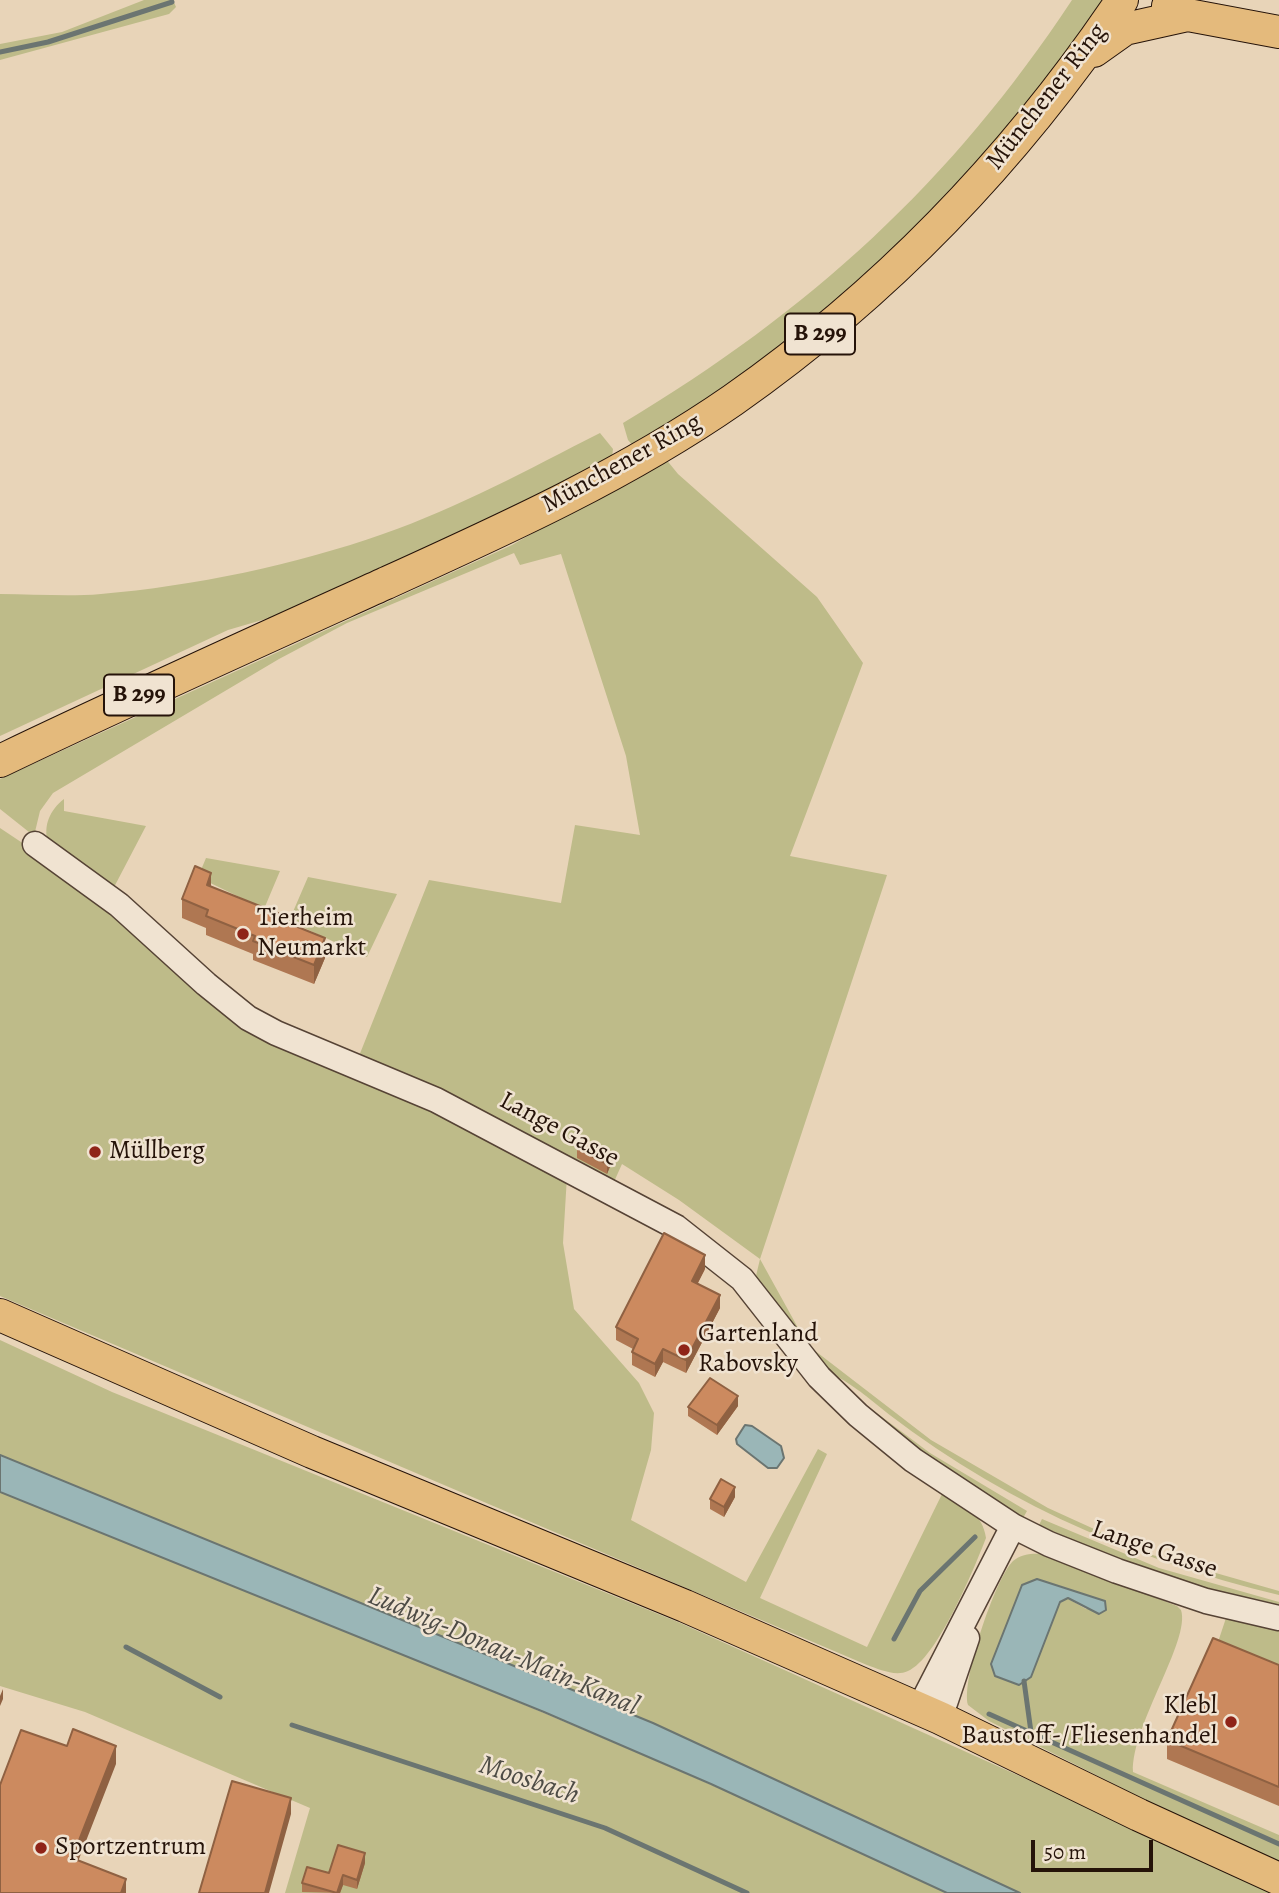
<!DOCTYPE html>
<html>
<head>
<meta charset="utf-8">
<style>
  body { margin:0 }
  #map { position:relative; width:1279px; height:1893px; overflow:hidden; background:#e8d4b8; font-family:Alegreya,serif }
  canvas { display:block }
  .scale { position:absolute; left:1031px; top:1840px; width:122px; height:32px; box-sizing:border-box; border:4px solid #251309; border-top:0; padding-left:9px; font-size:21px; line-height:24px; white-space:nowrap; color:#251309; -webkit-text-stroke:5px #f0e3d1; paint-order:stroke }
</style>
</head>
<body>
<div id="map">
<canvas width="1279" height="1893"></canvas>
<div class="scale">50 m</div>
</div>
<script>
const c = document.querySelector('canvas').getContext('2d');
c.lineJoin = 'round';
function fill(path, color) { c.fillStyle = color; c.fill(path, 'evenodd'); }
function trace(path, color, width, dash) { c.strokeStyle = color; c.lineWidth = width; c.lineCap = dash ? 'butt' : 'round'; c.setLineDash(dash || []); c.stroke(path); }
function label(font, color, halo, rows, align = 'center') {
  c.font = font + ' Alegreya,serif'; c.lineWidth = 5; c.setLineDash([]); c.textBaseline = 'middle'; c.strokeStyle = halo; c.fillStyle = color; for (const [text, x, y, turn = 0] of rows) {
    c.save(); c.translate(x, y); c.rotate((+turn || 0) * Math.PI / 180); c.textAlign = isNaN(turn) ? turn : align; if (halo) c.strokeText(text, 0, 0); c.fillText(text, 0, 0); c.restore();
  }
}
fill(new Path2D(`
  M144,0H173L176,7L169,14L0,60V44L62,32Z
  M1072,0H1104C1029,110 942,211 843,300C782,354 703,403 634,447L628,440L623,423C810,311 951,183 1072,0Z
  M600,433L613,449L612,457L551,490L286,613L228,630L0,736V594C33,594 68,597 101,594C194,586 295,565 383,534C458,508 529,469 600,433Z
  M665,458L678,474L817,597L863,663L790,856L887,875L760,1259L797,1326L814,1350L931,1440L1048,1508L1149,1554L1279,1591V1595C1128,1559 986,1495 866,1396C853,1385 828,1372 819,1362C795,1336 776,1305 756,1276L760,1259L679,1200L622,1164L613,1184L359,1056L429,880L561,903L575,825L640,835L626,756L561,554L520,565L514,553L347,623L279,659L53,793L40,811L34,836L0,809V779L512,545Z
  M64,799V811L146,826L112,891L48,843C43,825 50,810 64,799Z
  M0,828L36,852L172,964L402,1096L567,1176L563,1243L574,1309L639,1383L654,1413L651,1450L631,1520L746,1582L818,1449L827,1454L760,1598L867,1647L943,1492C962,1505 983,1513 986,1538C974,1569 937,1659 908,1671C895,1677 879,1669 867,1665L0,1296Z
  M206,858L280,871L264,909L198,877Z
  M308,877L397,894L367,957L289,921Z
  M0,1340L112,1392L678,1622L1279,1893H1020L653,1723L0,1455Z
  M866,1405L930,1453L1027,1511L1023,1518L974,1491L871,1414Z
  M0,1492C318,1621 638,1744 947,1893H285L310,1808L85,1712L0,1686Z
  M1042,1519L1159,1568L1279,1602V1608C1196,1588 1116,1561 1039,1525Z
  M1044,1554L1177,1606L1181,1610C1191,1640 1131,1726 1133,1772L1279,1835V1862L1205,1830L989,1721L968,1705C961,1680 995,1579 1013,1561C1021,1554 1033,1553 1044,1554ZM1037,1579L1105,1601L1106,1609H1086L1067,1598L1060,1602L1031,1677L1019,1685Z
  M1226,1618L1279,1630V1684L1213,1657Z`), '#bebb89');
const water = new Path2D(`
  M745,1425L752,1426L781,1446L784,1458L777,1468H768L737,1444L736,1439Z
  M0,1455L653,1723L1020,1893H947L711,1784L544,1712L0,1492Z
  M1037,1579L1105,1601L1106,1610L1099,1614L1068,1598L1060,1602L1031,1677L1019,1685L995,1676L991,1664L1022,1585Z`);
fill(water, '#9ab6b7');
trace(water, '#6b7571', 2);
trace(new Path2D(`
  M0,52L48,42L172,2
  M894,1639L920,1591L975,1537
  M126,1647L220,1697
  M1024,1681L1031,1732
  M989,1714L1279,1844
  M292,1725L605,1828L747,1893`), '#6b7571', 5);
const minor = new Path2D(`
  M35,844L119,905L206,984L248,1018L276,1033L436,1100L676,1227L742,1279L819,1377L858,1415L913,1460L1013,1526L1049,1544L1117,1571L1206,1601L1279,1618
  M919,1709L1013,1526
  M940,1718L967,1638`);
const major = new Path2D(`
  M1168,6L1188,15L1279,32
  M1094,51L1125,29L1188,15
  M0,761C127,700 256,642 384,584C503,530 625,475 733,400C887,292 1017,156 1122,0
  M0,1315L312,1452L685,1606L940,1718L1139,1815L1279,1879`);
trace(minor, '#564335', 27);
trace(major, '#251309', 34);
trace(minor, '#f0e3d1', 24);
trace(major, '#e4ba7c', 32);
fill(new Path2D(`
  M211,886L280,920L325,958L314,984L253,960V954L206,935V928L182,918V899Z
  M577,1148L611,1164L607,1174L577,1158Z
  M705,1269L698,1283L720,1308L686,1373L663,1362L655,1377L632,1365V1352L633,1349L616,1340V1327Z
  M738,1406L717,1435L688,1416V1407Z
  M735,1497L724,1517L710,1509V1499Z
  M1279,1665V1806L1167,1759V1740Z
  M365,1863L357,1889L343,1885L340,1893L302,1892V1883Z`), '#af7752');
fill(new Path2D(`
  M211,873V892L207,885Z
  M325,938V958L314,984V965Z
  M611,1155V1164L607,1174V1164Z
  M705,1255V1269L692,1294V1281Z
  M720,1295V1308L686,1373V1360Z
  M663,1349V1362L655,1377V1364Z
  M738,1396V1406L717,1435V1425Z
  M735,1487V1497L724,1517V1507Z
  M3,1689V1699L0,1706V1696Z
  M116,1746V1764L72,1877V1858Z
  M291,1798V1814L269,1893H265Z
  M365,1853V1863L357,1889V1880Z
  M343,1875V1885L340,1893H337Z
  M126,1879V1893H121Z`), '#8f6142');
const building = new Path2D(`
  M195,866L211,873L207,885L280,914L278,919L325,938L314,965L253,941L255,936L206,916L208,910L182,899Z
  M580,1140L611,1155L607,1164L577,1148Z
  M664,1233L705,1255L692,1281L720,1295L686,1360L663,1349L655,1364L632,1352L638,1339L616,1327Z
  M710,1378L738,1396L717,1425L688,1407Z
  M721,1479L735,1487L724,1507L710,1499Z
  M1213,1638L1279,1665V1787L1167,1740Z
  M73,1729L116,1746L72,1858L126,1879L121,1893H0V1785L21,1730L67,1746Z
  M232,1781L291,1798L265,1893H199Z
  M338,1845L365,1853L357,1880L343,1875L337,1893L302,1883L307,1867L329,1873Z`);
fill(building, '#cc8a5f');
trace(building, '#8f6142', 2);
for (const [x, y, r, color] of [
  [243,934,7,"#8f2418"],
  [95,1152,7,"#8f2418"],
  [684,1350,7,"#8f2418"],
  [1231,1722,7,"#8f2418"],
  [41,1848,7,"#8f2418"]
]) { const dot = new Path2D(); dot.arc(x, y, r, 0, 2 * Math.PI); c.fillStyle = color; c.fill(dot); trace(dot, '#f0e3d1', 2.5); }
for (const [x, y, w] of [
  [820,334,70],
  [139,695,70]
]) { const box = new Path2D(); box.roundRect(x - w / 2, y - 20.5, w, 41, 5); c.fillStyle = '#f0e3d1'; c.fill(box); trace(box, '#251309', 2); }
label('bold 24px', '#251309', null, [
  ["B 299",820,334],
  ["B 299",139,695]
]);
label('26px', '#251309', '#f0e3d1', [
  ["Münchener Ring",1047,97,-52],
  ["Münchener Ring",622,464,-29],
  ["Lange Gasse",559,1130,28],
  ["Lange Gasse",1154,1550,19]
]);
label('26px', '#251309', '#f0e3d1', [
  ["Tierheim",257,919],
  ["Neumarkt",257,949],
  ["Müllberg",109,1152],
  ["Gartenland",698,1335],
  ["Rabovsky",698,1365],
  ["Klebl",1217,1707,"right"],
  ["Baustoff-/Fliesenhandel",1217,1737,"right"],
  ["Sportzentrum",55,1848]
], 'left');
label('italic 28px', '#4e4c46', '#f0e3d1', [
  ["Ludwig-Donau-Main-Kanal",503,1652,23],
  ["Moosbach",529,1781,18]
]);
</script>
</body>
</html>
